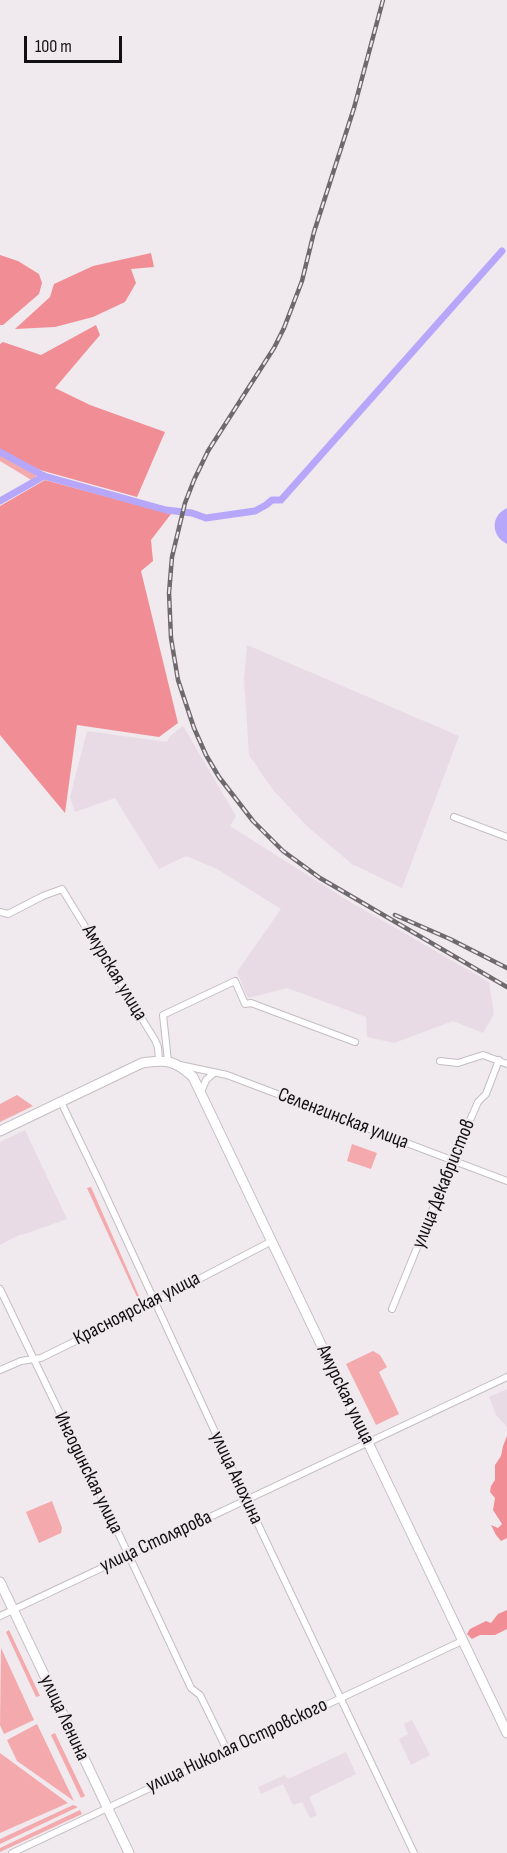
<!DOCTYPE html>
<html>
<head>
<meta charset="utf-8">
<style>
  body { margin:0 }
  #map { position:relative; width:507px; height:1853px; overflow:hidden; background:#f0e9ee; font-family:"Sofia Sans Condensed",sans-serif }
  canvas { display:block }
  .scale { position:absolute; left:24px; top:36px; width:98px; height:27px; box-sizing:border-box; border:3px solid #121012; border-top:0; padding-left:8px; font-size:18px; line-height:21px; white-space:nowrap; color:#121012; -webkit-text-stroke:4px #f0e9ee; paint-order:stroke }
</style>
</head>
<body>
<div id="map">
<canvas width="507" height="1853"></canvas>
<div class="scale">100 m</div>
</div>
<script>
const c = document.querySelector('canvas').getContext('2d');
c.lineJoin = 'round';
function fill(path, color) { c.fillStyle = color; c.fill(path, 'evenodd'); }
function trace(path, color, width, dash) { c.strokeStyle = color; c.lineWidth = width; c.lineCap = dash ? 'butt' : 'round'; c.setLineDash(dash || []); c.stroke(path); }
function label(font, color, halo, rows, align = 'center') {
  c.font = font + ' "Sofia Sans Condensed",sans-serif'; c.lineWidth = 4.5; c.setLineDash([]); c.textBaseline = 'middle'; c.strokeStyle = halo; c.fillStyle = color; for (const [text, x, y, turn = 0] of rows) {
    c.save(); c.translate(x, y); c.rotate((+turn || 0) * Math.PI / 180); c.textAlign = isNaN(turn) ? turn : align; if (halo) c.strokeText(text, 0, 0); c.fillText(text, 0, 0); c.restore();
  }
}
fill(new Path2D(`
  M247,645L459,736L402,888L352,864L308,827L273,790L249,755L244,680Z
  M183,726L236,816L230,826L347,900L489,982L494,1014L483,1033L453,1021L394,1043L367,1037L366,1017L287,988L248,998L237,972L281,909L217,869L186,856L159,869L115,798L75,812L70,797L87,731L167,742L169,737Z
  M25,1130L67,1219L22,1235L21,1234L0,1245V1142Z
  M507,1389V1427L496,1415L489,1397Z
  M412,1720L430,1755L411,1765L399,1739L408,1734L404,1724Z
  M346,1752L356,1774L309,1797L317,1815L310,1818L302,1802L293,1805L283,1784L261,1794L258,1787L285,1775L288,1779Z`), '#e9dbe5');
fill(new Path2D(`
  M0,453L37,474L33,481L0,461Z
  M17,1095L33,1106L0,1122V1104Z
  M352,1144L377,1153L371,1169L347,1161Z
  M91,1187L139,1296L137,1297L87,1188Z
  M373,1351L380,1355L387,1367L379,1372L399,1414L376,1425L346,1364Z
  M52,1501L62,1528L61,1533L39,1543L26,1512Z
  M9,1630L40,1696L36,1697L6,1632Z
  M1,1648L34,1720L4,1734L0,1725Z
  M37,1724L74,1801L17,1761L7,1740Z
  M55,1733L85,1796L81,1798L51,1735Z
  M0,1753L68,1803L0,1833Z
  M73,1805L78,1807L0,1844V1839Z
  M80,1810L82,1814L0,1852V1848Z`), '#f4a9ad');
fill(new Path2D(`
  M151,253L154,267L131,269L136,283L125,302L93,317L55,327L15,329L50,297L54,284L93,266Z
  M0,255L18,261L39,274L42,283L39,294L3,325H0Z
  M96,325L100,335L55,388L90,405L165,432L137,497L40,470L18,460L0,449V344L3,342L41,355Z
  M45,480L171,514L151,540L153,561L141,571L178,723L159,737L77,725L65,813L0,735V506Z
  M507,1436V1538L501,1541L496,1535L491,1525L498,1528L502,1524L493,1510L495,1498L490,1492L491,1486L495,1480V1465L501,1456L503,1446Z
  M507,1610V1629L495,1635H480L472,1639L467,1634L470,1629L486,1621L491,1623L498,1614Z`), '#f18e95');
fill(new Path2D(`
  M507,508V544C491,536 490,516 507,508Z`), '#b7a7fb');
trace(new Path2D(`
  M0,452L44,476L166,510L192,513L206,518L255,511L266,505L272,500H281L502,251
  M0,501L44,476`), '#b7a7fb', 7);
const street = new Path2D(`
  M454,817L507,837
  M0,912L8,914L43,896L62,889L155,1040L158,1047L159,1060
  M168,1061L163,1015L235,981L245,1004L251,1003L355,1042
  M440,1061L458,1063L483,1055L507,1064
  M180,1065L227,1075L507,1181
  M201,1092L206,1080L214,1073
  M61,1102L100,1183L246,1499L414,1853
  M0,1289L68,1430L86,1464L191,1688L200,1695L227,1750
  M392,1309L456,1152L478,1102L486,1094L499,1060
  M0,1370L21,1361L41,1358L155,1302L272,1241
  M0,1616L507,1377
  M12,1853L462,1641`);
const secondary = new Path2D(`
  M0,1131L142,1063C165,1059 175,1060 193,1077L507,1733
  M0,1582L129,1853`);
trace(street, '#c4bdc2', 8);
trace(secondary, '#c4bdc2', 11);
trace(street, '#fff', 6);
trace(secondary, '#fff', 9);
const rail = new Path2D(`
  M383,0L354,108L314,232L302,281L284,328L274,348L208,451L194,480L185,503L172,557L169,593L171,638L178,680L194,728L206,755L219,777L253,821L283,851L320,878L507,987
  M395,915L450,939L507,968`);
trace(rail, '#6d696c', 4.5);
trace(rail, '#f0e9ee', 2, [7]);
label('20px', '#121012', '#f0e9ee', [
  ["Амурская улица",114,973,59],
  ["Селенгинская улица",343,1119,21],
  ["улица Декабристов",444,1184,-68],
  ["Красноярская улица",137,1309,-27],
  ["Амурская улица",345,1395,64],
  ["Ингодинская улица",88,1473,64],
  ["улица Анохина",236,1478,65],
  ["улица Столярова",156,1542,-25],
  ["улица Ленина",64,1718,65],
  ["улица Николая Островского",237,1746,-25]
]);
</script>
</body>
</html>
